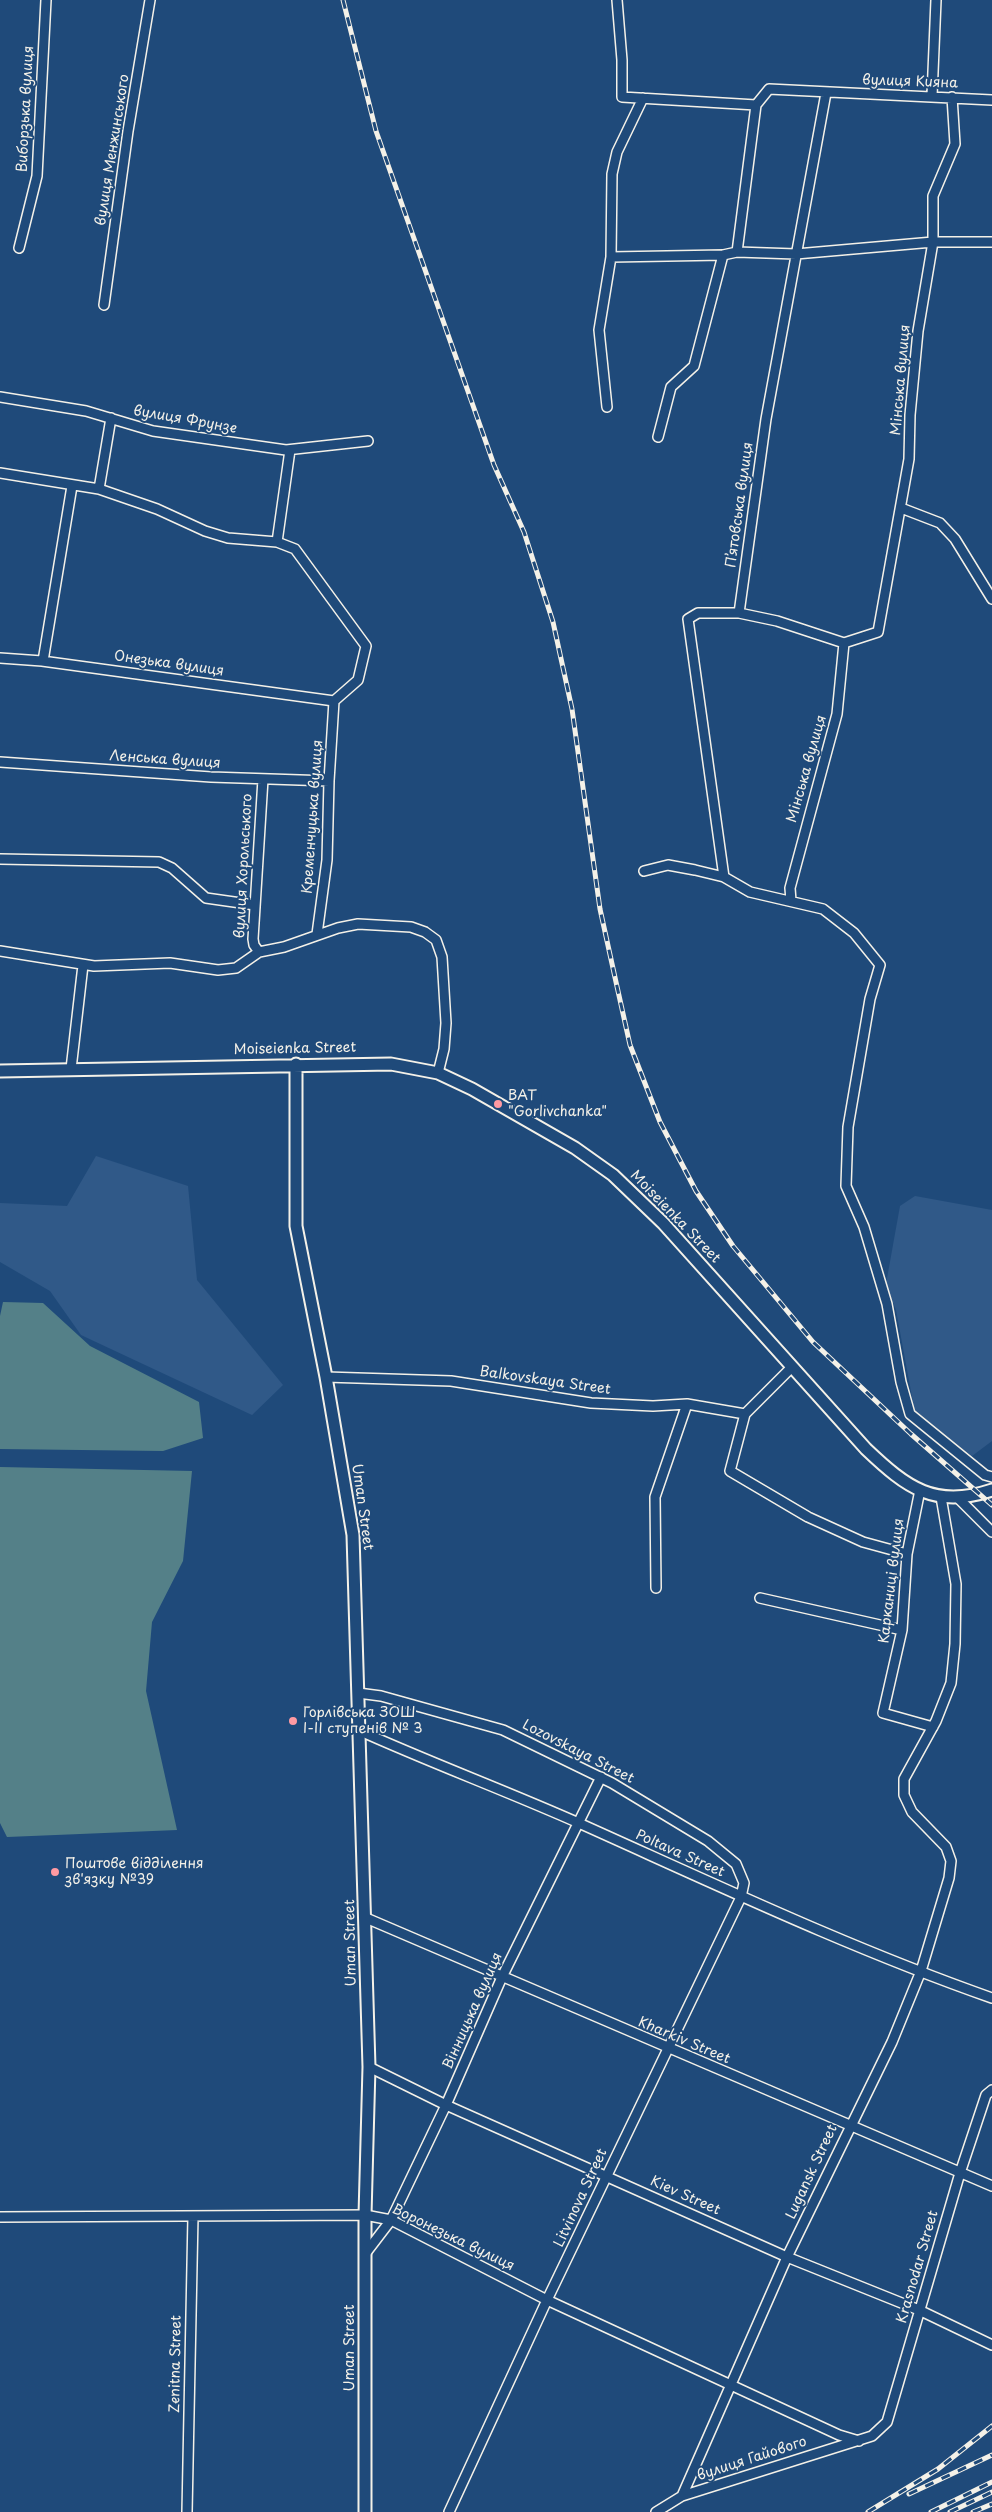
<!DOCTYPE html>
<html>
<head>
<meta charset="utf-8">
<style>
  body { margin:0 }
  canvas { display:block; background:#1f4a7a }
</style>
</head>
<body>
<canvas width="992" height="2512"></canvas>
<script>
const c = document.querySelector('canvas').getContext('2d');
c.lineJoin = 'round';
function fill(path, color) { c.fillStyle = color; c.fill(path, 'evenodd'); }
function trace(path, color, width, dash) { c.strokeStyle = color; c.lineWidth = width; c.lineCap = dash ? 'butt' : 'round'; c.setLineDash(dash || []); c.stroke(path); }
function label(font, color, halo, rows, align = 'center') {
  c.font = font + ' "Playpen Sans",sans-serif'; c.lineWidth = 4; c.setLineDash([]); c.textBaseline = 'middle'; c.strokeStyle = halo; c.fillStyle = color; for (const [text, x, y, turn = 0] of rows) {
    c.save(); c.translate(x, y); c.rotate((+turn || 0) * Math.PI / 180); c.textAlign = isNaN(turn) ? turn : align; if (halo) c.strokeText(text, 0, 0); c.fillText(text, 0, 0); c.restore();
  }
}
fill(new Path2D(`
  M96,1156L188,1186L197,1280L283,1385L252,1415L81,1335L50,1291L0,1262V1203L67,1206Z
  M915,1196L992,1210V1441L972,1456L915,1413L896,1310L886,1284L900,1206Z`), '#305988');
fill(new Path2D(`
  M3,1302L43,1303L90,1346L199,1402L203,1438L163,1451L0,1449V1316Z
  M0,1467L192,1471L183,1561L152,1622L146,1691L177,1830L7,1837L0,1823Z`), '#548088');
const minor = new Path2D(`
  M617,0L622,60V97L756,105L769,89L992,100
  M932,96L936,0
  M19,248L37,176L46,0
  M737,252L756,105
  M611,257L723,255L737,252L796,254L933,242H992
  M104,305L128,131L150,0
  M0,397L86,411L153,431L286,450L368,441
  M607,407L599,330L611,257L612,174L617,152L643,98
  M658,437L671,387L694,366L723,255
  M0,473L99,489L157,509L205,531L228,538L277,542L295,549L366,646L358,680L334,701
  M99,489L111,418
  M901,508L940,523L955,539L992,599
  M277,542L290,450
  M739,613L766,419L826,93
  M0,658L42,661L334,701
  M43,661L72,486
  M0,762L211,777L329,781
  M0,859L159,862L172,868L206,898L255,905
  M644,871L668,865L695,870L724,877L750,892L823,909L854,933L880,965L870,999L848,1127L846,1186L864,1227L887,1304L901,1382L910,1414L985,1475L992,1477
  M724,877L688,619L698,613H739L777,621L844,643L878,632L909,459L910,415L918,331L933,242V196L955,144L952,97
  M791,901L790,888L837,714L844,643
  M317,934L327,860L329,781L334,701
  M0,951L94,966L170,963L218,970L236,968L259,952L284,947L338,928L358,924L411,927L425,932L436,940L442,957L446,1023L444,1049L438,1073
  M259,952L254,945L253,939L263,779
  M71,1069L83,965
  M326,1377L451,1381L591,1403L653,1406L687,1404L745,1414L730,1471L808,1517L863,1542L907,1554
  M745,1414L792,1367
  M920,1490L907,1554L902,1630L883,1713L933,1727
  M958,1498L992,1532
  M656,1588L655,1497L687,1404
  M760,1598L902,1630
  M358,1693L381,1696L503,1730L612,1783L708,1841L736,1864L744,1883L741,1897L547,2300L449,2512
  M358,1730C431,1763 507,1791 581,1824C717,1885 852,1949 992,1998
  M366,1918L992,2186
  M369,2067L446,2105L787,2257L919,2310L992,2345
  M0,2217L365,2215L391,2220L547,2300L839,2435L859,2441
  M365,2254L391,2220L446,2105L502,1977L601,1777
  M682,2496L787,2257L892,2042L921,1971L949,1878L951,1861L946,1847L912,1812L904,1795V1779L936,1721L951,1683L955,1644L956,1584L941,1497
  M187,2512L193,2216
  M656,2512L682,2496L872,2436L887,2422L960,2173L986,2095L992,2090`);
const tertiary = new Path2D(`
  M296,1064V1226L326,1377L353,1535L369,2067L365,2215V2512
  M0,1071L391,1064L438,1073L472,1089L575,1148L613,1175L663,1223L866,1449C907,1488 935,1509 992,1490`);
trace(minor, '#f4f1e8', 12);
trace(tertiary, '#f4f1e8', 15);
trace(minor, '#1f4a7a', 9);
trace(tertiary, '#1f4a7a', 11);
const rail = new Path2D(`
  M343,0L376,131L494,465L524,532L553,622L572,709L600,909L616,982L630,1045L660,1122L696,1191L733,1246L813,1342L911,1434L992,1505
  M909,2494L992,2455
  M868,2512L938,2469L992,2426
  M931,2512L992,2482
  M950,2512L992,2492
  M973,2512L992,2504`);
trace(rail, '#f4f1e8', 5);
trace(rail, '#1f4a7a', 3, [9]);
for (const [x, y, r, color] of [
  [498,1104,5,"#ff9aa2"],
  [293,1721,5,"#ff9aa2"],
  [55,1872,5,"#ff9aa2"]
]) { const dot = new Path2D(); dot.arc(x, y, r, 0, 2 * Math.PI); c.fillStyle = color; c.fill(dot); trace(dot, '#1f4a7a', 2); }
label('14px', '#f4f1e8', '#1f4a7a', [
  ["вулиця Кияна",910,82,2],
  ["Виборзька вулиця",26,109,-87],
  ["вулиця Менжинського",113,150,-81],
  ["Мінська вулиця",901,380,-85],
  ["вулиця Фрунзе",185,420,10],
  ["П’ятовська вулиця",740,505,-82],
  ["Онезька вулиця",169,664,8],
  ["Ленська вулиця",165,760,4],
  ["Мінська вулиця",807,769,-74],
  ["Кременчуцька вулиця",313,817,-86],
  ["вулиця Хорольського",244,866,-87],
  ["Moiseienka Street",295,1049,-1],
  ["Moiseienka Street",675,1217,46],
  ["Balkovskaya Street",545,1381,8],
  ["Uman Street",362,1507,82],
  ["Карканиці вулиця",892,1581,-83],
  ["Lozovskaya Street",578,1752,27],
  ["Poltava Street",680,1854,24],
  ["Uman Street",351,1943,-91],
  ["Вінницька вулиця",473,2011,-66],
  ["Kharkiv Street",684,2041,23],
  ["Lugansk Street",812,2172,-65],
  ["Kiev Street",685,2196,24],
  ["Litvinova Street",581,2198,-65],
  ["Воронезька вулиця",453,2238,26],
  ["Krasnodar Street",918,2267,-74],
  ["Uman Street",350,2348,-90],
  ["Zenitna Street",176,2364,-89],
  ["вулиця Гайового",752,2459,-18]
]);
label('14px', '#f4f1e8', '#1f4a7a', [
  ["BAT",508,1096],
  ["\"Gorlivchanka\"",508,1112],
  ["Горлівська ЗОШ",303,1713],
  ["І-ІІ ступенів № 3",303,1729],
  ["Поштове відділення",65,1864],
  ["зв'язку №39",65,1880]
], 'left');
</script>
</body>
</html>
